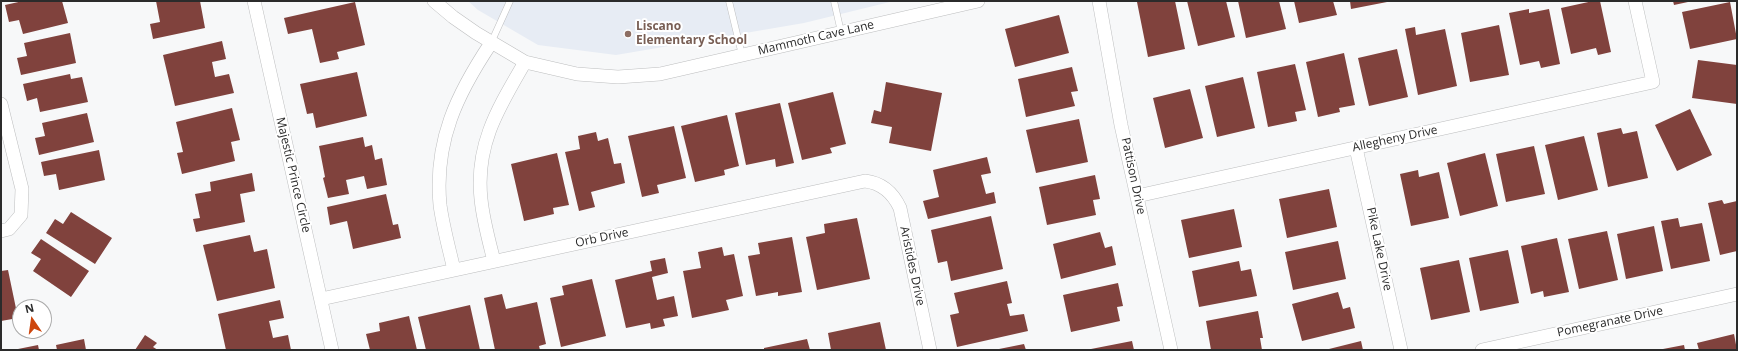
<!DOCTYPE html>
<html>
<head>
<meta charset="utf-8">
<style>
  body { margin:0 }
  #map { position:relative; width:1738px; height:351px; overflow:hidden; background:#f7f8f9; font-family:"Open Sans",sans-serif }
  canvas { display:block }
  .frame { position:absolute; inset:0; border:2px solid #2b2b2b; pointer-events:none }
  .north { position:absolute; left:12px; top:299px; width:40px; height:40px; box-sizing:border-box; background:#fff; border:1px solid #aaa; border-radius:50%; rotate:347deg; font-size:11px; font-weight:700; line-height:16px; text-align:center; color:#2b2b2b }
  .north::after { content:''; display:block; margin:auto; width:14px; height:18px; background:#cd460d; clip-path:polygon(50% 0,100% 100%,50% 72%,0 100%) }
</style>
</head>
<body>
<div id="map">
<canvas width="1738" height="351"></canvas>
<div class="frame"></div>
<div class="north">N</div>
</div>
<script>
const c = document.querySelector('canvas').getContext('2d');
c.lineJoin = 'round';
function fill(path, color) { c.fillStyle = color; c.fill(path, 'evenodd'); }
function trace(path, color, width, dash) { c.strokeStyle = color; c.lineWidth = width; c.lineCap = dash ? 'butt' : 'round'; c.setLineDash(dash || []); c.stroke(path); }
function label(font, color, halo, rows, align = 'center') {
  c.font = font + ' "Open Sans",sans-serif'; c.lineWidth = 4; c.setLineDash([]); c.textBaseline = 'middle'; c.strokeStyle = halo; c.fillStyle = color; for (const [text, x, y, turn = 0] of rows) {
    c.save(); c.translate(x, y); c.rotate((+turn || 0) * Math.PI / 180); c.textAlign = isNaN(turn) ? turn : align; if (halo) c.strokeText(text, 0, 0); c.fillText(text, 0, 0); c.restore();
  }
}
fill(new Path2D(`
  M468,1H894L804,23L616,55L538,45L478,10Z`), '#e7ecf4');
fill(new Path2D(`
  M23,1H62L68,23L23,34L19,20L9,22L5,5Z
  M156,1H200L205,28L153,39L150,24L160,22Z
  M1142,1H1175L1185,49L1148,57L1137,2Z
  M1187,1H1226L1235,37L1198,46Z
  M1238,1H1279L1286,29L1246,38Z
  M1294,1H1333L1337,15L1299,23Z
  M1350,1H1387V2L1351,9Z
  M1593,1H1600L1611,52L1598,55L1596,48L1571,54L1561,8Z
  M1673,1H1688V2L1674,5Z
  M355,2L365,45L337,52L339,59L320,63L312,29L288,34L284,18Z
  M1730,2L1737,39L1690,49L1682,12Z
  M1529,9V13L1549,9L1560,64L1541,68L1539,61L1520,65L1509,13Z
  M1059,15L1069,53L1015,67L1005,29Z
  M1499,25L1509,75L1470,82L1461,33Z
  M1415,27L1416,35L1445,29L1457,86L1418,95L1405,29Z
  M70,33L76,63L21,75L17,58L27,56L24,43Z
  M222,41L226,59L212,62L215,77L229,74L234,93L175,106L163,55Z
  M1397,49L1408,97L1369,106L1358,58Z
  M1344,53L1355,105L1339,108L1340,112L1318,117L1306,62Z
  M1698,60L1737,65V104L1692,98Z
  M1295,64L1306,110L1295,112L1297,121L1268,127L1257,72Z
  M1072,67L1078,91L1071,92L1075,106L1026,117L1018,79Z
  M357,72L367,116L316,128L313,113L307,114L300,84Z
  M70,74L71,79L82,77L88,102L40,112L37,98L27,101L23,84Z
  M1243,77L1255,128L1217,137L1205,86Z
  M886,82L942,93L931,151L889,143L892,127L871,123L874,110L881,112Z
  M1190,89L1203,138L1165,148L1153,98Z
  M833,92L846,144L830,148L832,153L802,160L788,103Z
  M780,103L794,163L776,167L775,159L746,165L735,113Z
  M232,108L240,140L231,142L235,161L182,174L177,153L183,152L176,122Z
  M1690,109L1712,155L1677,171L1655,125Z
  M87,113L94,142L39,155L35,138L45,136L42,123Z
  M727,115L739,166L724,170L725,175L695,182L681,126Z
  M1079,119L1088,162L1036,173L1026,130Z
  M674,126L686,178L657,185L659,193L642,197L628,136Z
  M1621,128L1623,134L1637,131L1648,178L1608,187L1597,133Z
  M596,132L598,141L608,138L614,164L621,163L625,183L591,192L595,207L579,211L565,152L580,149L578,136Z
  M1584,136L1598,190L1558,200L1545,145Z
  M363,137L365,147L372,145L375,160L382,158L387,185L367,189L364,176L346,180L349,194L328,198L323,178L325,177L319,146Z
  M1534,146L1545,194L1506,202L1496,154Z
  M99,150L105,180L59,190L56,174L44,176L41,162Z
  M557,153L569,205L553,208L554,214L524,221L511,164Z
  M1485,153L1498,206L1460,216L1447,163Z
  M987,157L991,173L981,175L986,194L994,192L996,203L928,219L923,201L939,197L933,170Z
  M1418,170L1419,177L1439,172L1449,218L1411,226L1400,174Z
  M252,173L255,191L240,194L245,222L196,232L193,219L200,218L195,194L211,191L210,182Z
  M1095,175L1100,199L1093,200L1096,215L1047,225L1039,187Z
  M1329,189L1337,227L1287,238L1279,199Z
  M386,194L393,225L398,224L401,238L353,249L347,221L330,225L327,207Z
  M1722,200L1724,204L1737,201V251L1720,255L1708,203Z
  M1234,209L1242,247L1189,258L1181,220Z
  M71,212L112,238L95,264L46,233L55,219L63,224Z
  M991,216L1003,269L951,281L947,261L938,263L931,230Z
  M857,218L870,279L817,290L806,237L825,233L824,224Z
  M1678,218L1680,227L1702,223L1710,261L1671,269L1661,221Z
  M1654,226L1663,271L1626,279L1617,234Z
  M1607,231L1618,280L1579,289L1568,239Z
  M1100,232L1105,248L1112,246L1116,265L1061,279L1053,244Z
  M250,235L254,252L267,249L275,288L217,301L203,245Z
  M792,237L802,292L778,296V292L756,296L748,256L760,254L758,243Z
  M1557,238L1569,292L1544,297L1543,291L1531,294L1521,246Z
  M41,239L89,271L71,297L33,271L41,259L31,253Z
  M1338,241L1346,279L1293,290L1285,252Z
  M722,247L724,256L734,254L743,296L726,300L729,310L692,318L683,271L701,268L698,252Z
  M1508,250L1519,303L1480,311L1469,258Z
  M665,258L668,273L652,277L657,300L674,296L678,316L663,319L665,326L651,329L650,323L626,328L615,280L652,271L650,261Z
  M1459,260L1470,312L1431,320L1420,268Z
  M1239,261L1241,271L1251,269L1257,296L1199,307L1192,271Z
  M8,270L18,318L1,321V271Z
  M592,279L606,336L561,347L550,298L564,295L562,286Z
  M1007,281L1012,303L1007,304L1010,316L1024,314L1028,331L957,347L950,315L959,313L954,293Z
  M1118,283L1123,306L1117,307L1120,321L1071,332L1063,295Z
  M1338,292L1343,309L1350,307L1355,328L1302,341L1292,304Z
  M502,294L506,309L537,302L546,344L539,346L540,350H495L484,298Z
  M280,300L284,318L269,321L273,338L288,335L291,350H226L218,314Z
  M470,305L480,350H426L418,317Z
  M1258,311L1263,338H1260L1262,350H1211L1206,321Z
  M409,316L417,350H370L366,334L380,331L379,323Z
  M880,322L886,350H831L828,333Z
  M1734,334L1737,350H1699L1697,343Z
  M145,335L157,343L153,347L158,350H135Z
  M84,339L86,350H57L56,345Z
  M807,339L810,350H764V348Z
  M1132,341L1134,350H1091V349Z
  M1361,341L1363,350H1329V349Z
  M1024,344L1026,350H999V349Z
  M38,345L39,350H18V349Z
  M1684,345L1685,350H1663V349Z`), '#80423d');
const lane = new Path2D(`
  M729,1L742,55
  M834,1L841,32
  M491,43L510,1`);
const street = new Path2D(`
  M254,1L332,350
  M434,1L453,17L476,33L525,62L577,74L618,77L660,74L978,1
  M1099,1L1121,125L1171,350
  M1,104L22,189L21,215L9,229L1,231
  M1356,148L1401,350
  M1137,196L1653,82L1635,1
  M494,261C489,241 483,220 481,199C475,144 499,107 525,62
  M454,270C449,248 443,227 440,205C434,141 457,94 491,43
  M321,299L865,181C882,183 893,193 900,208L930,350
  M1482,350L1737,294`);
trace(lane, '#bdbebf', 7);
trace(street, '#bdbebf', 14);
trace(lane, '#fff', 6);
trace(street, '#fff', 13);
for (const [x, y, r, color] of [
  [628,34,4,"#8d6e63"]
]) { const dot = new Path2D(); dot.arc(x, y, r, 0, 2 * Math.PI); c.fillStyle = color; c.fill(dot); trace(dot, '#fff', 1.5); }
label('bold 12px', '#785e54', '#fff', [
  ["Liscano",636,27],
  ["Elementary School",636,41]
], 'left');
label('12px', '#2b2b2b', '#fff', [
  ["Mammoth Cave Lane",816,38,-13],
  ["Allegheny Drive",1395,139,-12],
  ["Majestic Prince Circle",293,175,77],
  ["Pattison Drive",1133,176,78],
  ["Orb Drive",602,238,-12],
  ["Pike Lake Drive",1379,249,78],
  ["Aristides Drive",912,266,78],
  ["Pomegranate Drive",1610,322,-12]
]);
</script>
</body>
</html>
